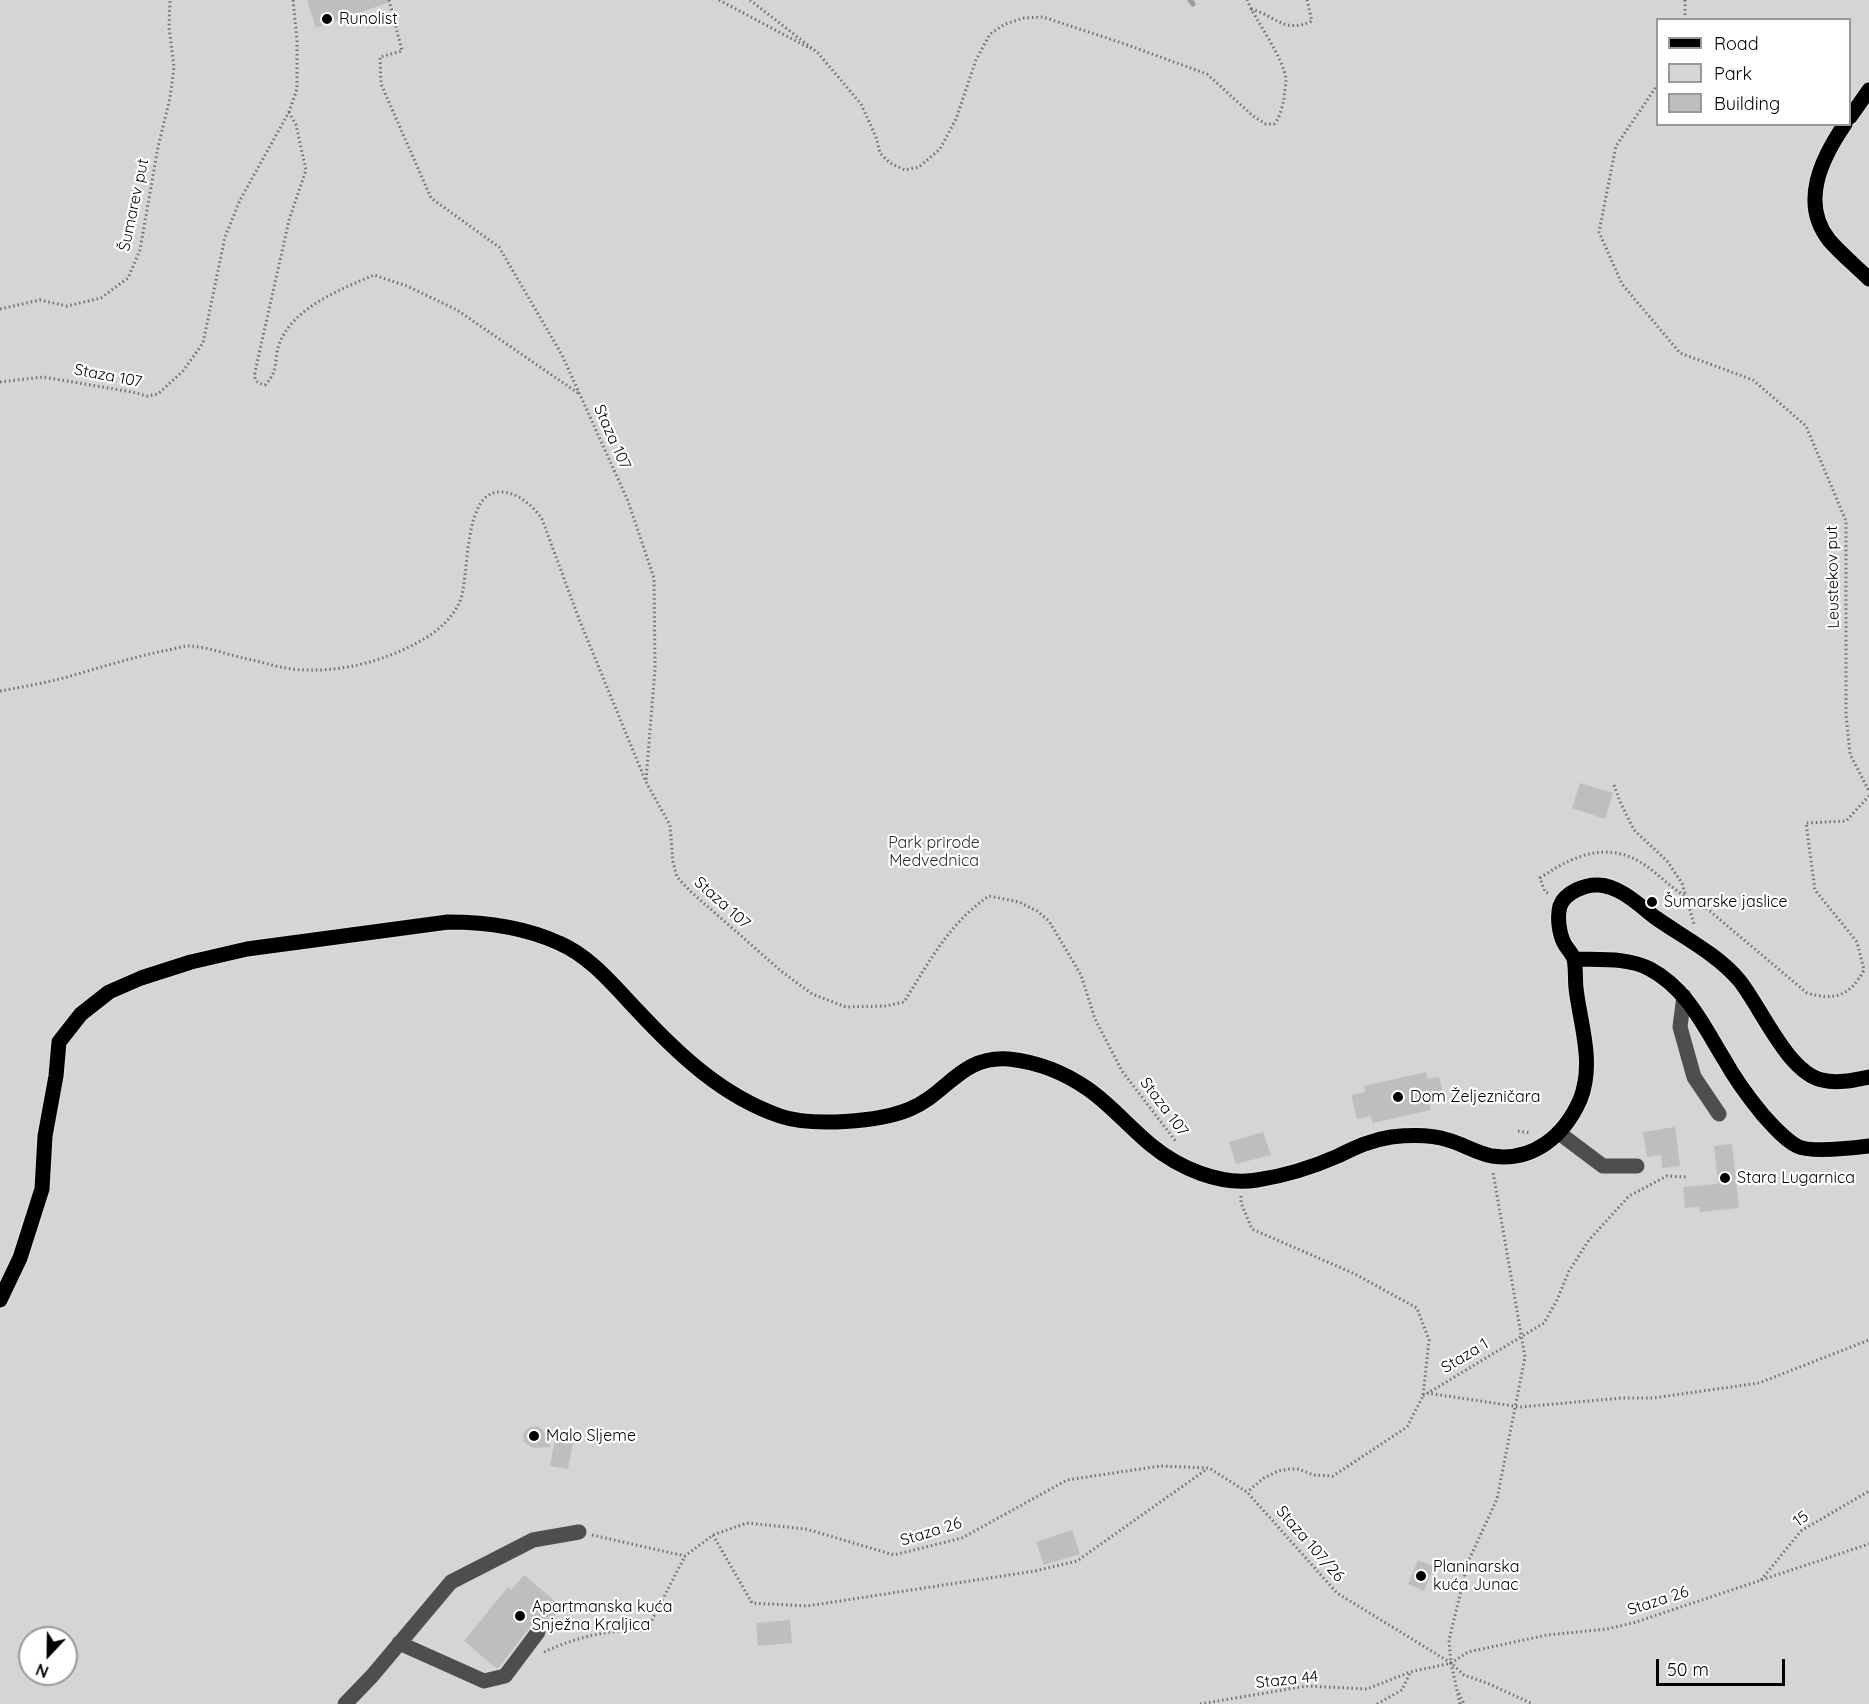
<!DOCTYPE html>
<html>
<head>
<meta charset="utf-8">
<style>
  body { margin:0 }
  #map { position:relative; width:1869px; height:1704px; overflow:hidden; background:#fff; font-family:Quicksand,sans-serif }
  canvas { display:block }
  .legend { position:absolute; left:1656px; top:18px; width:195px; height:108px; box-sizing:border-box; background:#fff; border:2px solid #999; margin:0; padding:8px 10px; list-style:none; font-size:18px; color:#000 }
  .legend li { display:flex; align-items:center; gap:12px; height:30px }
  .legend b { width:30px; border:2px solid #999 }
  .north { position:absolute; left:18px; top:1626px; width:60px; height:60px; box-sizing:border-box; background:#fff; border:2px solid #999; border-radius:50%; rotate:202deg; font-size:16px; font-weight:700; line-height:24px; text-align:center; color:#000 }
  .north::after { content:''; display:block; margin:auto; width:21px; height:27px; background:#000; clip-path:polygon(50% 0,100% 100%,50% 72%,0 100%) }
  .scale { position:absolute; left:1656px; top:1659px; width:129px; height:27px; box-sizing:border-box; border:3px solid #000; border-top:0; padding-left:8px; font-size:18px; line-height:21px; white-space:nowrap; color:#000; -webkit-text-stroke:4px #fff; paint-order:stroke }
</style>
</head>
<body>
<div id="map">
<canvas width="1869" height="1704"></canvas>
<ul class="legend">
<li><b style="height:8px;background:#000"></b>Road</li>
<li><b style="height:16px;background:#d5d5d5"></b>Park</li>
<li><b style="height:16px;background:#bebebe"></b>Building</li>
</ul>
<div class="north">N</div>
<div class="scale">50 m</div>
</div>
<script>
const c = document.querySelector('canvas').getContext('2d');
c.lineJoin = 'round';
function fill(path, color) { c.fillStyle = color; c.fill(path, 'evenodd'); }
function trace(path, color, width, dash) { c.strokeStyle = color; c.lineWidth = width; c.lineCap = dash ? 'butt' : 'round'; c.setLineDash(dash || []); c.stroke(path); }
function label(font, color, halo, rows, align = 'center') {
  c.font = font + ' Quicksand,sans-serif'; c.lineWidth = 4.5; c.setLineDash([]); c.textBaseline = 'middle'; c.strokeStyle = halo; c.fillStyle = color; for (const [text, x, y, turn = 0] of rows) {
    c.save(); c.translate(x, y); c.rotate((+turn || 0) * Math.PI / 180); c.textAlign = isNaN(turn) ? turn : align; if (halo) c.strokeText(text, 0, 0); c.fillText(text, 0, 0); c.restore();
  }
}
fill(new Path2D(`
  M0,0H1869V1704H0ZM1658,20H1850V124H1658ZM30,1638H66V1674H30Z`), '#d5d5d5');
trace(new Path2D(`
  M1190,0L1193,4`), '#9c9c9c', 5);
fill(new Path2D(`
  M307,0H389L390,2L316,28Z
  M1580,783L1613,793L1605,819L1572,808Z
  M1426,1072L1428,1079L1439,1077L1444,1098L1429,1102L1431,1110L1372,1123L1371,1116L1357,1119L1351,1095L1365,1092L1364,1086Z
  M1675,1127L1680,1166L1662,1168L1661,1155L1647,1157L1643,1132Z
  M1263,1132L1271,1155L1236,1164L1229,1142Z
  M1732,1144L1739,1208L1700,1212L1699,1207L1685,1208L1683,1187L1718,1184L1714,1146Z
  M537,1426L543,1430L551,1447L533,1448L524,1442L523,1435L526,1429Z
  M555,1439L573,1443L568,1469L550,1466Z
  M1072,1530L1080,1554L1044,1565L1036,1542Z
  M1418,1560L1434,1567L1424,1591L1408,1584Z
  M524,1575L562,1607L546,1627L539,1622L531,1626L499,1667L496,1668L464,1641L508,1587L511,1590Z
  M790,1620L792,1643L758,1646L756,1623Z`), '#bebebe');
const major = new Path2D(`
  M1850,117L1869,90
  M1845,124C1821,159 1800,203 1829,240C1841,254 1856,266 1869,279
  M1574,959C1598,960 1627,957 1650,969C1687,989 1703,1025 1724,1059C1735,1079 1749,1098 1763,1115C1773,1126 1784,1139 1797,1146C1810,1153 1853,1148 1869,1146
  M0,1300L20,1258L42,1189L45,1136L56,1076L59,1042L81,1014L109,992L141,978L191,962L247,949L448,922C486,922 524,927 559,943C590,956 614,986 637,1010C678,1054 722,1096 780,1116C812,1127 879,1122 910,1109C947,1094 961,1055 1009,1059C1037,1062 1065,1073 1088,1089C1111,1105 1129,1127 1151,1145C1179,1168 1220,1186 1257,1180C1284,1176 1313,1167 1338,1156C1356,1147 1371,1140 1391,1137C1409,1135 1430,1134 1448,1140C1463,1144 1476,1153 1492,1156C1533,1162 1564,1136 1580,1100C1595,1063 1580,1024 1576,988C1575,979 1576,967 1574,959C1572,953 1567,949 1564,943C1559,933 1557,917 1560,906C1565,892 1586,884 1599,885C1620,886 1640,906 1656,918C1683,937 1717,954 1739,980C1761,1007 1787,1072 1822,1080C1838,1084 1854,1080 1869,1077`);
trace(major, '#dbdbdb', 18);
trace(new Path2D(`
  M389,0L402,51L380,57L381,84L431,198L499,247L562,355L628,501L654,578L655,669L646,780
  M719,0L811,49
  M750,0L818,53L861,104L876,137L880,153L890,163L905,170L919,167L940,149L956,119L976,60L990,34L1005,24L1024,18L1043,17L1122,43L1207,74L1253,116L1266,124H1274C1280,118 1282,107 1284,99C1284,93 1286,86 1286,80C1284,58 1257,23 1247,0
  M1685,0V20
  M1251,9C1276,16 1284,34 1312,21L1307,0
  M1658,84L1616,146L1599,232L1622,284L1680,353L1753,380L1806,426L1846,521V715L1850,754L1869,791
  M289,112L296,125L306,170L289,220L255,372C254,381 257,383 265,385C280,370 273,358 280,342C295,306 342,289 374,275L407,286L457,310L578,393
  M0,309L40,300L67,306L101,298L128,278L140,250L158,147L170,98L174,67L169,27L170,0
  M0,382L43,377L132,392L147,396L158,394L183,371L203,343L225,237L240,200L289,112L297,89V40L293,0
  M0,691C22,687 45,683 67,677C99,668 130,658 163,651C171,650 181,646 190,646C208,647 229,655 247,659C262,662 277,667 292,669C336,674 384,662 422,640C438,631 453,618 460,601C470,577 462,489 502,492C519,493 533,506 542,519L579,619L646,782L670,825L673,862L677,877L690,891L781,971L812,994L846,1007L886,1006L904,1002C929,962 950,922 989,896L1019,902L1037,911L1049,921L1081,975L1095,1019L1122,1071L1177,1143
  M1614,785L1621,804L1634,830L1667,861L1682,883L1694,924
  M1548,893L1545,892L1540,878C1578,852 1614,839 1653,871C1668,883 1681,897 1699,902L1807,993C1835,1001 1850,996 1864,970L1857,942L1815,890L1806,823L1846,821L1869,796
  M1518,1131L1531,1133
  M1241,1196V1203L1252,1229L1355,1274L1417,1308L1429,1340L1423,1396L1407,1427L1333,1476L1313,1475L1299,1469H1289L1278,1471L1264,1478L1247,1492
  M1427,1393L1520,1407L1622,1398H1653L1759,1383L1869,1340
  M1423,1396L1544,1323L1557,1300L1569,1271L1589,1240L1629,1196L1667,1176L1688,1177
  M592,1535L685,1556L713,1535L747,1523L806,1529L894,1555L962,1538L1067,1480L1160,1466L1209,1468L1247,1492L1337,1593L1451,1663L1464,1675L1487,1683L1533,1704
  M713,1535L752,1603L807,1606L1035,1571L1077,1561L1207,1469
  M1761,1580L1801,1531L1869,1491
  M544,1652C576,1637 611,1629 647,1630L685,1556
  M1459,1693L1464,1704
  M1200,1704L1306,1686L1367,1689L1410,1672L1451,1663L1468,1652L1547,1635L1607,1629L1633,1623L1869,1544
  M1377,1704L1402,1690L1410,1673
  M1460,1704L1451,1663L1449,1640L1468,1562L1497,1499L1525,1357L1493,1172`), '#707070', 3, [1.5, 3]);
trace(new Path2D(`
  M1684,996L1680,1027L1694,1077L1719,1114
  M1559,1133L1603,1166H1637
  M399,1643L484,1681L505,1676L538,1632
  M345,1704L372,1676L451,1582L533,1540L579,1532`), '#4e4e4e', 15);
trace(major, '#000', 15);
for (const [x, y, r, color] of [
  [327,19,6,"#000"],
  [1652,902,6,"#000"],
  [1398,1097,6,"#000"],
  [1725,1178,6,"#000"],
  [534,1436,6,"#000"],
  [1421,1576,6,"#000"],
  [520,1616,6,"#000"]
]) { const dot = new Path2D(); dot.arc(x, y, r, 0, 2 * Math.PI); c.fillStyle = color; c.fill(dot); trace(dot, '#fff', 2); }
label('16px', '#000', '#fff', [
  ["Runolist",339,19],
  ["Šumarske jaslice",1664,902],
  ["Dom Željezničara",1410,1097],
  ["Stara Lugarnica",1737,1178],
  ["Malo Sljeme",546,1436],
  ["Planinarska",1433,1567],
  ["kuća Junac",1433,1585],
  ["Apartmanska kuća",532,1607],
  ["Snježna Kraljica",532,1625]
], 'left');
label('16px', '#000', '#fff', [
  ["Šumarev put",134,205,-78],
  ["Staza 107",108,376,11],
  ["Staza 107",612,437,66],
  ["Leustekov put",1833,577,-91],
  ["Staza 107",722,903,42],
  ["Staza 107",1164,1107,53],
  ["Staza 1",1465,1356,-31],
  ["15",1801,1519,-36],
  ["Staza 26",931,1532,-17],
  ["Staza 107/26",1310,1544,49],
  ["Staza 26",1658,1601,-18],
  ["Staza 44",1287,1680,-6]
]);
label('16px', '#2c2c2c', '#fff', [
  ["Park prirode",934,843],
  ["Medvednica",934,861]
]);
</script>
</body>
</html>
